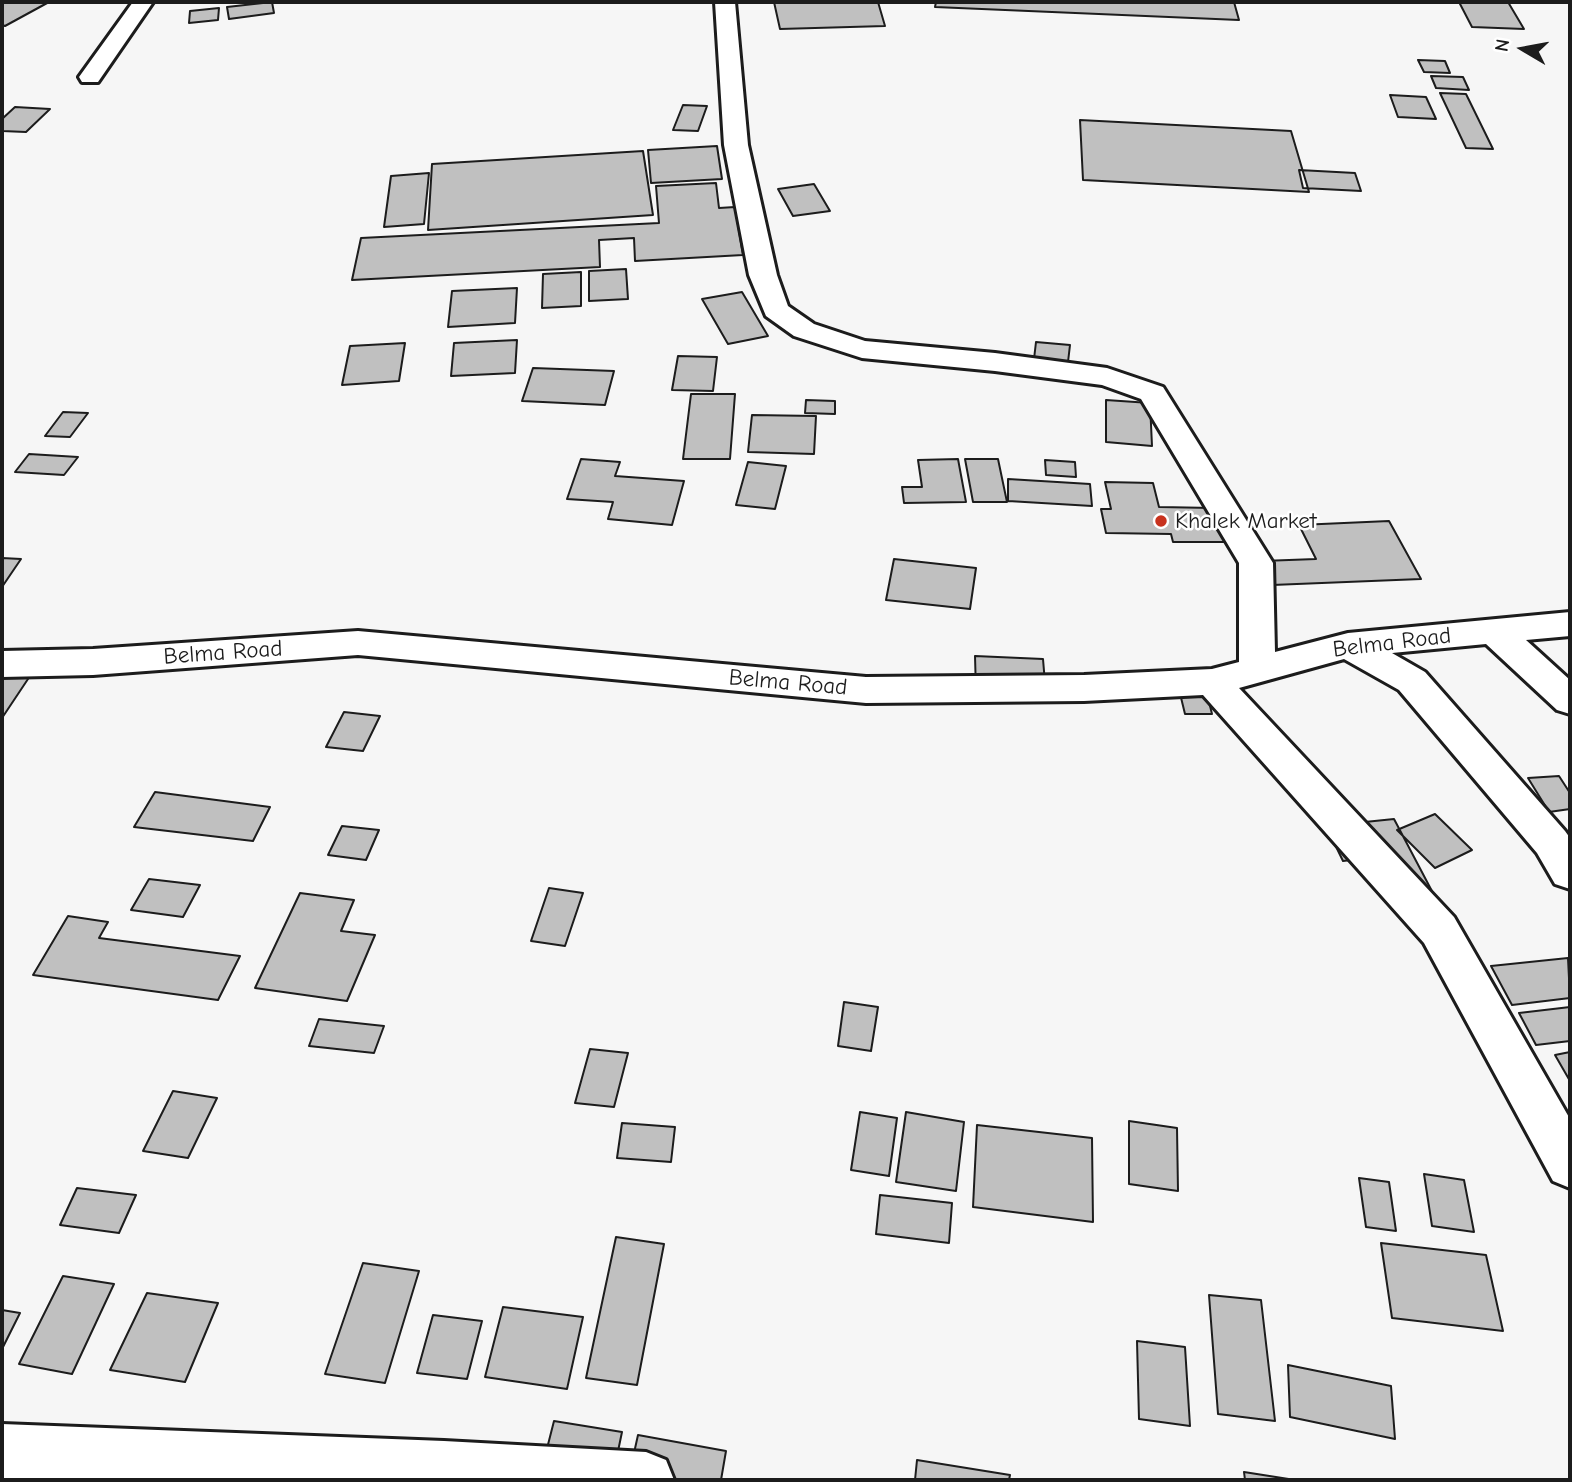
<!DOCTYPE html>
<html>
<head>
<meta charset="utf-8">
<style>
  body { margin:0 }
  #map { position:relative; width:1572px; height:1482px; overflow:hidden; background:#f6f6f6; font-family:"Comic Neue",sans-serif }
  canvas { display:block }
  .frame { position:absolute; inset:0; border:4px solid #1c1c1c; pointer-events:none }
  .north { position:absolute; left:1488px; top:14px; width:70px; height:70px; -webkit-text-stroke:5px #fff; paint-order:stroke; rotate:280deg; font-size:19px; font-weight:700; line-height:28px; text-align:center; color:#1c1c1c }
  .north::after { content:''; display:block; margin:auto; width:24px; height:32px; background:#1c1c1c; clip-path:polygon(50% 0,100% 100%,50% 72%,0 100%) }
</style>
</head>
<body>
<div id="map">
<canvas width="1572" height="1482"></canvas>
<div class="frame"></div>
<div class="north">N</div>
</div>
<script>
const c = document.querySelector('canvas').getContext('2d');
c.lineJoin = 'round';
function fill(path, color) { c.fillStyle = color; c.fill(path, 'evenodd'); }
function trace(path, color, width, dash) { c.strokeStyle = color; c.lineWidth = width; c.lineCap = dash ? 'butt' : 'round'; c.setLineDash(dash || []); c.stroke(path); }
function label(font, color, halo, rows, align = 'center') {
  c.font = font + ' "Comic Neue",sans-serif'; c.lineWidth = 5; c.setLineDash([]); c.textBaseline = 'middle'; c.strokeStyle = halo; c.fillStyle = color; for (const [text, x, y, turn = 0] of rows) {
    c.save(); c.translate(x, y); c.rotate((+turn || 0) * Math.PI / 180); c.textAlign = isNaN(turn) ? turn : align; if (halo) c.strokeText(text, 0, 0); c.fillText(text, 0, 0); c.restore();
  }
}
const building = new Path2D(`
  M2,2H49L5,26L2,25Z
  M272,2L274,13L229,19L227,7Z
  M774,2H878L885,26L780,29Z
  M936,2H1234L1239,20L935,7Z
  M1459,2H1508L1524,29L1472,27Z
  M219,8L218,20L189,23L190,11Z
  M1418,60L1445,61L1450,73L1424,72Z
  M1431,76L1463,77L1469,90L1436,88Z
  M1440,93L1466,94L1493,149L1466,148Z
  M1390,95L1426,97L1436,119L1398,117Z
  M683,105L707,106L698,131L673,130Z
  M15,107L50,109L26,132L2,131V119Z
  M1080,120L1291,131L1309,192L1083,180Z
  M717,146L722,179L651,183L648,150Z
  M643,151L653,215L428,230L432,164Z
  M1299,170L1355,173L1361,191L1303,188Z
  M429,173L424,224L384,227L391,176Z
  M716,183L719,208L735,207L743,255L635,261L634,238L599,240L600,267L352,280L361,238L659,223L656,186Z
  M814,184L830,211L793,216L778,189Z
  M626,269L628,299L589,301V271Z
  M581,272V306L542,308L543,274Z
  M517,288L515,323L448,327L452,291Z
  M742,292L768,336L728,344L702,299Z
  M517,340L515,373L451,376L454,343Z
  M1036,342L1070,345L1068,362L1034,359Z
  M405,343L399,381L342,385L350,346Z
  M678,356L717,357L713,391L672,390Z
  M533,368L614,371L605,405L522,401Z
  M691,394H735L730,459H683Z
  M806,400L835,401V414L805,413Z
  M1106,400L1150,403L1152,446L1106,442Z
  M63,412L88,413L70,437L45,436Z
  M752,415L816,416L814,454L748,452Z
  M29,454L78,457L64,475L15,472Z
  M581,459L620,462L615,476L684,481L672,525L608,519L613,502L567,499Z
  M958,459L966,502L904,503L902,487H922L918,460Z
  M965,459H998L1007,502H973Z
  M1045,460L1075,462L1076,477L1046,475Z
  M748,462L786,466L775,509L736,505Z
  M1008,479L1090,484L1092,506L1008,501Z
  M1105,482L1153,483L1159,507L1214,508L1225,542H1173L1171,534L1106,533L1101,509H1111Z
  M1389,521L1421,579L1272,585L1262,561L1316,559L1299,525Z
  M2,558L21,559L2,587Z
  M894,559L976,568L970,609L886,600Z
  M975,656L1043,659L1046,695L976,692Z
  M2,670L32,673L2,718Z
  M1175,673H1202L1212,714H1185Z
  M344,712L380,716L363,751L326,747Z
  M1559,776L1570,793V809L1549,812L1528,778Z
  M155,792L270,807L253,841L134,827Z
  M1435,814L1472,850L1435,868L1397,830Z
  M1394,819L1434,895L1397,898L1376,857L1343,861L1326,826Z
  M342,826L379,830L366,860L328,855Z
  M149,879L200,885L183,917L131,910Z
  M549,888L583,893L565,946L531,941Z
  M300,893L354,900L341,931L375,935L347,1001L255,988Z
  M68,916L108,922L99,938L240,956L218,1000L33,975Z
  M1568,958L1570,998L1512,1005L1491,966Z
  M844,1002L878,1007L871,1051L838,1046Z
  M1570,1007V1041L1536,1045L1519,1013Z
  M319,1019L384,1026L374,1053L309,1046Z
  M590,1049L628,1053L614,1107L575,1103Z
  M1570,1052V1081L1555,1055Z
  M173,1091L217,1098L188,1158L143,1151Z
  M860,1112L897,1118L889,1176L851,1170Z
  M906,1112L964,1122L956,1191L896,1182Z
  M1129,1121L1177,1128L1178,1191L1129,1184Z
  M622,1123L675,1127L671,1162L617,1158Z
  M977,1125L1092,1138L1093,1222L973,1207Z
  M1424,1174L1464,1180L1474,1232L1432,1226Z
  M1359,1178L1389,1182L1396,1231L1366,1227Z
  M77,1188L136,1195L119,1233L60,1225Z
  M880,1195L952,1203L949,1243L876,1234Z
  M616,1237L664,1244L637,1385L586,1378Z
  M1381,1243L1486,1255L1503,1331L1392,1318Z
  M363,1263L419,1271L385,1383L325,1374Z
  M63,1276L114,1284L72,1374L19,1364Z
  M147,1293L218,1303L185,1382L110,1370Z
  M1209,1295L1261,1300L1275,1421L1218,1414Z
  M503,1307L583,1317L567,1389L485,1377Z
  M2,1310L20,1313L2,1349Z
  M433,1315L482,1321L467,1379L417,1373Z
  M1137,1341L1185,1347L1190,1426L1139,1419Z
  M1288,1365L1391,1386L1395,1439L1290,1417Z
  M554,1421L622,1432L612,1480H539Z
  M638,1435L726,1451L721,1480H628Z
  M917,1460L1010,1475L1009,1480H915Z
  M1244,1472L1295,1480H1245Z`);
fill(building, '#c0c0c0');
trace(building, '#1c1c1c', 2);
const minor = new Path2D(`
  M133,2H153L98,82H82L79,77Z
  M715,2H735L748,145L777,275L788,306L814,324L865,341L995,353L1107,368L1163,387L1273,563L1275,652L1348,633L1570,612V636L1526,640L1570,680V714L1557,710L1486,644L1392,653L1425,672L1565,831L1570,838V889L1555,884L1537,853L1399,690L1344,659L1239,688L1454,917L1570,1119V1188L1553,1181L1424,943L1203,695L1084,701L866,703L358,655L93,675L2,677V651L93,649L358,631L866,677L1084,675L1212,669L1239,662V563L1141,399L1102,385L995,371L862,358L794,336L766,316L749,275L724,145Z
  M2,1424L444,1441L646,1452L666,1460L674,1480H2Z`);
trace(minor, '#1c1c1c', 6);
fill(minor, '#fff');
for (const [x, y, r, color] of [
  [1161,521,7,"#c8321e"]
]) { const dot = new Path2D(); dot.arc(x, y, r, 0, 2 * Math.PI); c.fillStyle = color; c.fill(dot); trace(dot, '#fff', 2.5); }
label('23px', '#1c1c1c', '#fff', [
  ["Khalek Market",1175,521]
], 'left');
label('23px', '#1c1c1c', '#fff', [
  ["Belma Road",1392,643,-7],
  ["Belma Road",223,653,-4],
  ["Belma Road",788,683,5]
]);
</script>
</body>
</html>
